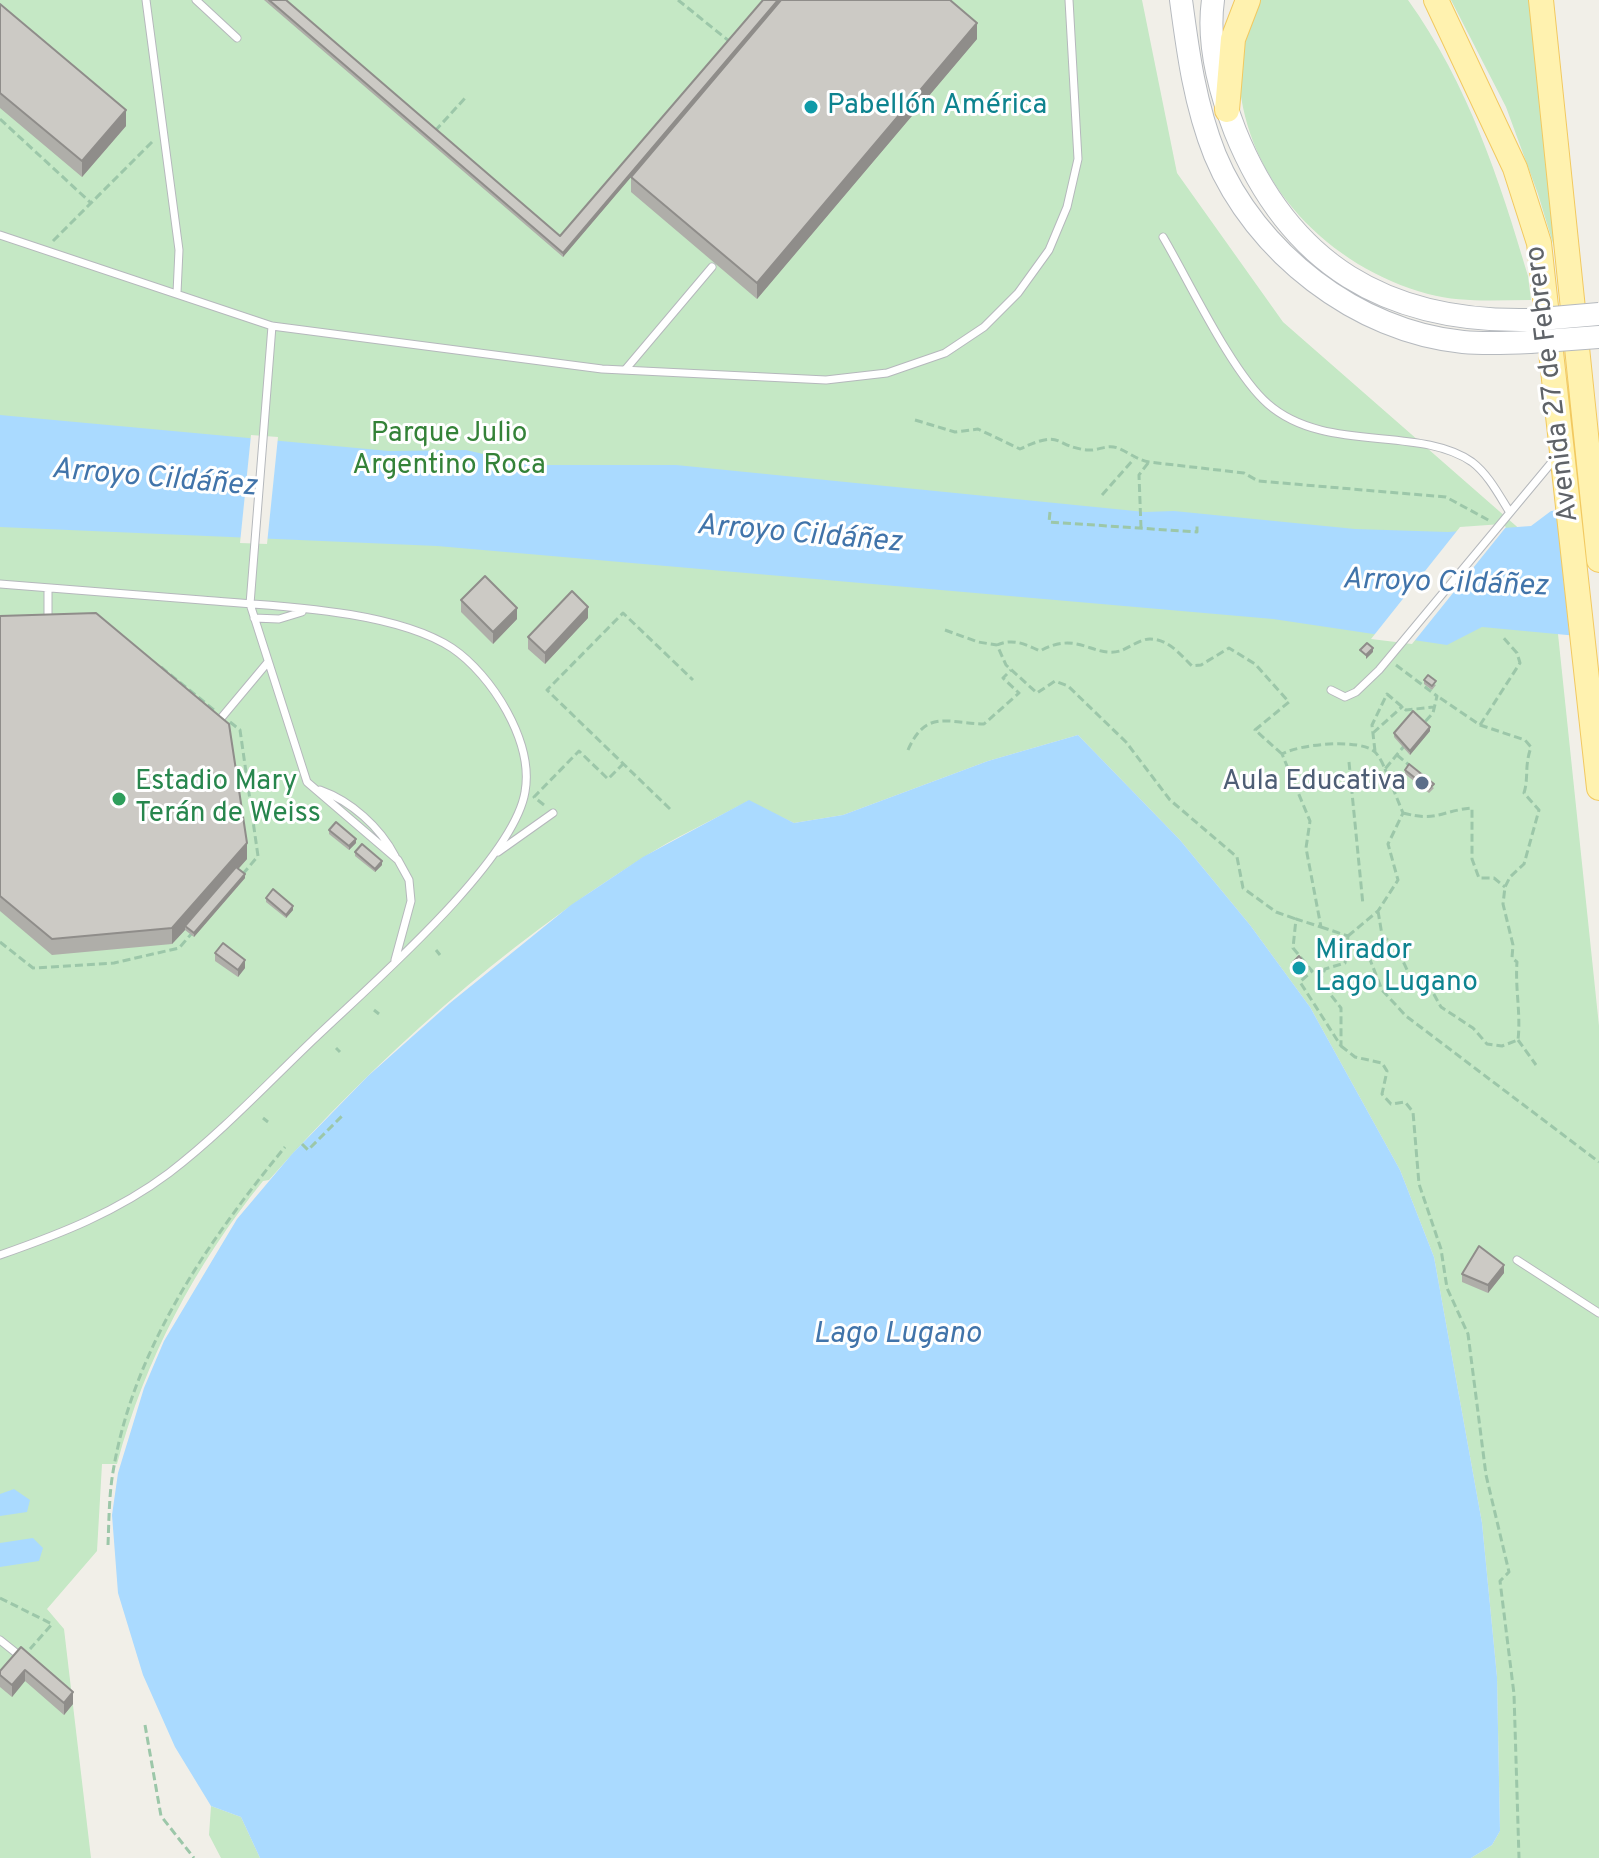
<!DOCTYPE html>
<html>
<head>
<meta charset="utf-8">
<style>
  body { margin:0 }
  canvas { display:block; background:#f1efe8 }
</style>
</head>
<body>
<canvas width="1599" height="1858"></canvas>
<script>
const c = document.querySelector('canvas').getContext('2d');
c.lineJoin = 'round';
function fill(path, color) { c.fillStyle = color; c.fill(path, 'evenodd'); }
function trace(path, color, width, dash) { c.strokeStyle = color; c.lineWidth = width; c.lineCap = dash ? 'butt' : 'round'; c.setLineDash(dash || []); c.stroke(path); }
function label(font, color, halo, rows, align = 'center') {
  c.font = font + ' Overpass,sans-serif'; c.lineWidth = 6; c.setLineDash([]); c.textBaseline = 'middle'; c.strokeStyle = halo; c.fillStyle = color; for (const [text, x, y, turn = 0] of rows) {
    c.save(); c.translate(x, y); c.rotate((+turn || 0) * Math.PI / 180); c.textAlign = isNaN(turn) ? turn : align; if (halo) c.strokeText(text, 0, 0); c.fillText(text, 0, 0); c.restore();
  }
}
fill(new Path2D(`
  M0,0H1142L1177,173L1283,322L1523,532L1558,634L1599,1026V1858H1471L1492,1845L1500,1831L1497,1677L1482,1523L1434,1257L1400,1170L1310,1007L1250,925L1180,840L1078,735L988,761L843,815L794,823L748,801C713,820 675,837 641,859C503,945 376,1059 269,1180L263,1181C195,1265 145,1359 117,1464H102L97,1551L47,1609L64,1629L91,1858H0Z
  M1257,0H1408C1468,84 1499,178 1528,276L1531,300C1496,300 1462,303 1428,294C1329,267 1246,183 1239,78C1237,56 1247,28 1251,6Z
  M1451,0H1532L1561,270L1538,194L1506,107Z
  M211,1806L241,1817L260,1858H221L209,1835Z`), '#c5e8c5');
fill(new Path2D(`
  M0,415L389,451L466,450L531,465H676L1145,512L1174,511L1355,529L1448,532L1531,526L1551,511L1599,507V638L1482,627L1447,645L1273,619L437,546L0,527Z
  M1078,735L1180,840L1250,925L1310,1007L1400,1170L1434,1257L1482,1523L1497,1677L1500,1831L1492,1845L1471,1858H260L241,1817L211,1806L175,1747L143,1675L118,1593L112,1515L118,1473L144,1388L164,1341L237,1219L292,1154L368,1076L450,1003L571,905L643,857L749,800L794,823L843,815L988,761Z
  M14,1489L30,1500L27,1512L0,1516V1494Z
  M33,1538L43,1548L39,1561L0,1567V1543Z`), '#aadaff');
fill(new Path2D(`
  M251,435L278,437L267,544L240,543Z
  M1599,505V642L1570,639L1556,509Z
  M1502,524L1506,527L1412,644L1371,639L1460,527Z`), '#f1efe8');
const service = new Path2D(`
  M146,0L179,250L177,293
  M196,0L237,38
  M0,235L272,326L602,369L826,380L887,373L945,353L984,327L1018,293L1049,250L1067,207L1078,159L1069,0
  M1163,237C1189,281 1232,373 1268,404C1325,454 1419,425 1472,462C1488,474 1499,495 1509,511
  M272,326L250,604L307,782L398,860L409,880L411,901L395,960
  M625,370L712,267
  M0,584C67,589 135,595 202,600C273,606 392,609 452,648C492,675 534,742 525,792C513,863 367,988 313,1040C266,1085 220,1134 169,1173C117,1212 60,1234 0,1255
  M254,618L279,619L302,612
  M48,620V588
  M1331,690L1345,697L1356,692L1379,670L1557,456
  M222,717L268,662
  M320,790C351,801 380,827 395,856
  M498,852L553,813
  M1517,1260L1599,1313
  M0,1640L20,1656`);
const secondary = new Path2D(`
  M1181,0C1188,53 1195,105 1215,155C1255,252 1357,332 1463,342C1485,344 1508,343 1530,342
  M1213,0C1207,42 1220,92 1235,131C1289,265 1387,323 1530,320`);
const primary = new Path2D(`
  M1436,0L1515,168L1539,243L1599,788
  M1541,0L1599,560
  M1227,110L1233,39L1248,0`);
trace(service, '#b5b8bc', 9);
trace(secondary, '#b6babf', 24);
trace(primary, '#f2c960', 26);
trace(new Path2D(`
  M678,0L729,41
  M0,119L91,203
  M435,131L466,97
  M53,241L152,142
  M915,420L955,432L978,429L1020,449C1064,428 1053,447 1088,450C1099,451 1108,443 1120,449C1131,454 1136,459 1149,462L1244,473L1258,481L1446,497L1490,521
  M1102,495L1134,459
  M1050,512L1049,522L1197,532V523
  M1141,528L1139,475L1148,463
  M945,630L978,642L997,645
  M1396,665L1437,696L1433,713L1423,724
  M161,667L214,710
  M230,722L240,730L258,856L242,875
  M1480,725L1520,663L1517,653L1502,636
  M1373,733L1403,706
  M908,750C926,709 947,723 984,724L1019,693L1003,678L1011,670
  M1375,751L1372,725L1387,694L1406,710L1434,707
  M1282,754L1255,730L1289,702L1255,664L1229,648L1201,665L1192,666C1180,654 1168,639 1150,639C1140,639 1129,648 1120,651C1092,658 1078,630 1040,651C1025,644 1013,638 997,645L1006,665L1037,693L1055,681L1068,686L1126,742L1170,800L1237,857L1243,888L1276,912L1296,919
  M1397,755L1409,765
  M1349,762L1363,905
  M544,805L534,797L579,751L608,779L624,763
  M670,809L547,690L623,613L693,680
  M1403,813C1438,822 1440,811 1472,808V859L1479,878H1494L1505,887
  M1378,911L1382,935L1397,948L1414,985L1431,989L1441,1007L1473,1028L1487,1044L1502,1046L1518,1040C1521,1013 1515,989 1517,962L1512,958L1513,945L1503,904L1505,887L1510,877L1524,864L1539,810L1524,793C1529,776 1524,768 1531,747L1525,740L1480,725L1437,696
  M1321,927L1348,936L1345,963L1325,969L1320,981L1341,1008V1046L1300,982L1312,971L1293,948L1296,919L1321,927L1306,848L1310,821L1282,754C1300,744 1360,738 1375,752C1379,756 1383,764 1385,769L1405,745
  M1348,936L1378,911L1398,880L1388,844L1403,813L1385,769
  M0,942L33,968L114,963L179,948L193,932
  M436,950L440,955
  M1369,957L1382,990L1406,1016L1599,1162
  M374,1010L379,1014
  M1518,1040L1536,1065
  M1341,1046L1355,1057L1382,1063L1387,1071L1382,1094L1391,1104L1405,1102L1413,1112L1419,1184L1441,1249L1447,1288L1468,1334L1486,1475L1509,1572L1500,1581L1514,1694L1519,1858
  M336,1048L340,1052
  M263,1118L268,1122
  M302,1144L308,1150L342,1116
  M108,1545C109,1520 109,1495 113,1472C133,1349 208,1241 285,1147
  M0,1598L52,1624L30,1649
  M145,1725L161,1816L194,1858`), '#9cc7a9', 3, [8, 4]);
trace(service, '#fff', 7);
trace(secondary, '#fff', 22);
trace(primary, '#fff2af', 24);
const secondaryBridge = new Path2D(`
  M1530,320L1599,314
  M1530,342L1599,337`);
trace(secondaryBridge, '#b6babf', 24, []);
trace(secondaryBridge, '#fff', 22);
fill(new Path2D(`
  M264,0H286L560,236L763,0L977,39L757,299L631,192V177L685,113L563,257Z
  M0,4L126,126L82,177L0,108Z
  M461,600L517,619L493,644L461,612Z
  M0,616L247,859L238,869L245,878L194,937L185,930L172,944L52,955L0,911Z
  M588,618L545,664L528,649V637Z
  M1424,680L1436,685L1432,690L1424,684Z
  M1430,731L1410,755L1394,737V733Z
  M1405,770L1434,788L1429,793L1405,774Z
  M329,830L356,843L349,850L329,834Z
  M355,852L382,865L375,872L355,856Z
  M266,898L293,910L286,918L266,902Z
  M215,953L245,968L238,977L215,961Z
  M1292,963L1307,969L1300,976L1292,967Z
  M1504,1273L1488,1293L1462,1282V1274Z
  M21,1647L73,1704L64,1715L25,1681L12,1697L0,1687V1671Z`), '#afaea9');
fill(new Path2D(`
  M778,0H782L563,257V253Z
  M977,23V39L757,299V283Z
  M126,110V126L82,177V161Z
  M588,607V618L545,664V653Z
  M517,608V619L493,644V632Z
  M1373,648V652L1366,659V655Z
  M1430,727V731L1410,755V751Z
  M356,839V843L349,850V846Z
  M247,843V859L187,927L185,926V930L172,944V928Z
  M382,861V865L375,872V869Z
  M245,874V878L194,937V933Z
  M293,906V910L286,918V915Z
  M245,960V968L238,977V970Z
  M1307,966V969L1300,976V972Z
  M1504,1265V1273L1488,1293V1285Z
  M25,1670V1681L12,1697V1685Z
  M73,1692V1704L64,1715V1703Z`), '#8f8d8a');
const building = new Path2D(`
  M269,0H286L560,236L763,0H778L563,253Z
  M781,0H950L977,23L757,283L631,177Z
  M0,4L126,110L82,161L0,93Z
  M485,576L517,608L493,632L461,600Z
  M572,591L588,607L545,653L528,637Z
  M96,613L229,724L247,843L172,928L52,939L0,896V616Z
  M1367,643L1373,648L1366,655L1360,650Z
  M1428,675L1436,681L1432,686L1424,680Z
  M1413,711L1430,727L1410,751L1394,733Z
  M1409,764L1434,784L1429,789L1405,770Z
  M336,822L356,839L349,846L329,830Z
  M362,844L382,861L375,869L355,852Z
  M236,867L245,874L194,933L185,926Z
  M273,889L293,906L286,915L266,898Z
  M223,943L245,960L238,970L215,953Z
  M1299,956L1307,966L1300,972L1292,963Z
  M1479,1246L1504,1265L1488,1285L1462,1274Z
  M21,1647L73,1692L64,1703L25,1670L12,1685L0,1675V1671Z`);
fill(building, '#cccac5');
trace(building, '#8f8d8a', 2);
for (const [x, y, r, color] of [
  [811,107,8,"#0f9aa8"],
  [1422,783,8,"#5c6f8a"],
  [119,799,8,"#2e9e5b"],
  [1299,968,8,"#0f9aa8"]
]) { const dot = new Path2D(); dot.arc(x, y, r, 0, 2 * Math.PI); c.fillStyle = color; c.fill(dot); trace(dot, '#fff', 3); }
label('28px', '#0d838f', '#fff', [
  ["Pabellón América",827,107],
  ["Mirador",1315,952],
  ["Lago Lugano",1315,984]
], 'left');
label('28px', '#5f6368', '#fff', [
  ["Avenida 27 de Febrero",1554,384,-97]
]);
label('28px', '#348238', '#fff', [
  ["Parque Julio",449,435],
  ["Argentino Roca",449,467]
]);
label('28px', '#27864d', '#fff', [
  ["Estadio Mary",135,783],
  ["Terán de Weiss",135,815]
], 'left');
label('28px', '#4e5e75', '#fff', [
  ["Aula Educativa",1406,783]
], 'right');
label('italic 30px', '#4174aa', '#fff', [
  ["Arroyo Cildáñez",154,480,5],
  ["Arroyo Cildáñez",799,536,5],
  ["Arroyo Cildáñez",1445,585,2],
  ["Lago Lugano",897,1336]
]);
</script>
</body>
</html>
